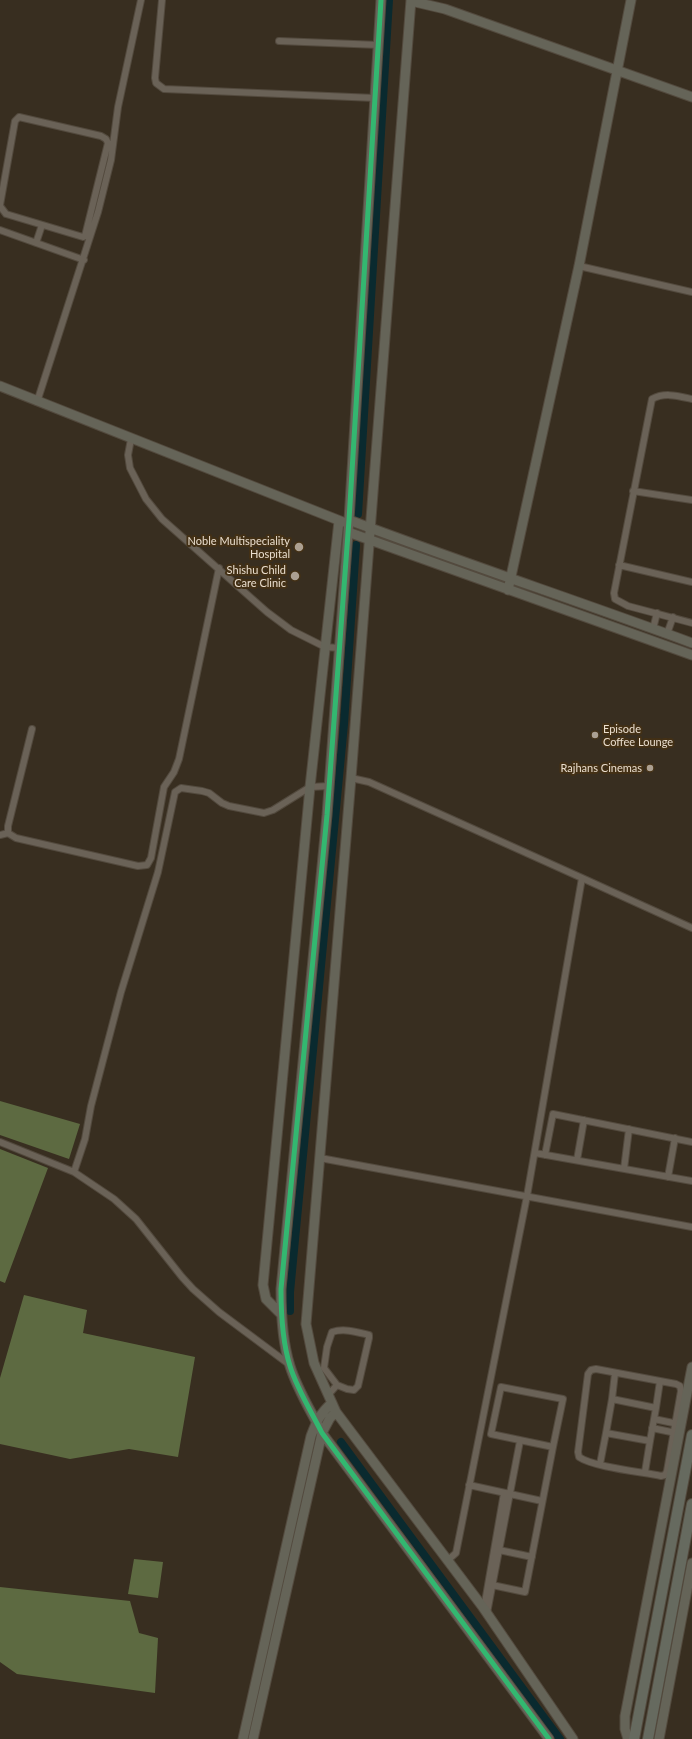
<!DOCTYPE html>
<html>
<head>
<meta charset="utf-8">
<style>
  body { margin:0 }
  canvas { display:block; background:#382e20 }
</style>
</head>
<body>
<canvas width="692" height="1739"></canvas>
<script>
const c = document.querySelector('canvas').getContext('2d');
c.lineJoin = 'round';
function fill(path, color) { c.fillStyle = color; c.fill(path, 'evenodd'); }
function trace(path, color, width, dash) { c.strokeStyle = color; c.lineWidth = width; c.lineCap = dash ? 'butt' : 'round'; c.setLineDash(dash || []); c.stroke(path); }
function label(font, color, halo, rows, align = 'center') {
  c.font = font + ' Lato,sans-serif'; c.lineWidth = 4; c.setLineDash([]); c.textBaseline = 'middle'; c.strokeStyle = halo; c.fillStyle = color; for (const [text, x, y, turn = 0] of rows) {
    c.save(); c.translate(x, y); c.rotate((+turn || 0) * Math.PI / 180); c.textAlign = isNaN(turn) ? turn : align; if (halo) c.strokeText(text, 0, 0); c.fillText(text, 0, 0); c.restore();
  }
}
fill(new Path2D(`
  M0,1101L80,1124L69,1159L0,1135Z
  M0,1149L48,1168L5,1283L0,1281Z
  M24,1295L87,1310L83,1333L195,1357L178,1457L129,1449L70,1459L0,1444V1378Z
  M134,1559L163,1562L158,1598L128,1594Z
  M0,1587L130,1601L139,1633L158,1638L155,1693L17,1674L0,1662Z`), '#5d6a41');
trace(new Path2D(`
  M358,514L389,0
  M290,1311V1292L344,724L356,545
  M341,1442L560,1739`), '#0a2a2f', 8);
const street = new Path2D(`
  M162,0L155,78L156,83L164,89L375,98
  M279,41L379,45
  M0,205L15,121L19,117L101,136L106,139L108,143L85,236L83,237L6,214L0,206
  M0,230L84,260
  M36,243L42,225
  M579,266L692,292
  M692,399C678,396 665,392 652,399L614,593L615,599L628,606L692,623
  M37,402L98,212L111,160L118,107L141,0
  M131,439L128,455L130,468L146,499L162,519L267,612L291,630L325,647L340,648
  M633,491L692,500
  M619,565L692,582
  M653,629L657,613
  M667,634L673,617
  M32,729L8,826V833L16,838L138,866L147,865L151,858L164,787L174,772L179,759L219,568
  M351,778L369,782L582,878L527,1196L456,1553L448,1560
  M0,835L8,833
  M582,878L692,928
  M0,1142L74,1172L114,1199L136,1219L182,1277L193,1289L219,1312L290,1365
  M535,1153L692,1181
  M545,1155L553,1114L692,1142
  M320,1158L692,1227
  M577,1160L584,1120
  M624,1169L629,1129
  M74,1172L85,1139L91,1106L121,992L158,872L175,792L181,788L202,791L209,793L222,803L229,806L264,813L273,810L310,787L329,786
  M668,1177L675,1138
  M596,1369L676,1384L680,1386L681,1391L667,1471L665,1475L661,1476C642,1472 593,1467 579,1457L578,1452L588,1374L591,1370Z
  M328,1395L337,1385L324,1368L327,1347L332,1332C344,1328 357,1332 369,1335V1338L358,1386L354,1390L347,1389L337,1385
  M612,1399L656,1408L650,1441L606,1433Z
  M612,1399L615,1373
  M656,1408L660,1381
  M654,1419L678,1424
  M652,1428L676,1433
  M600,1464L606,1433
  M645,1472L650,1441
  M469,1485L542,1501
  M499,1550L532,1557
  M492,1585L525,1592L553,1447L491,1434L501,1387L563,1399L553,1447
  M484,1608L504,1493
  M487,1613L520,1441`);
const secondary = new Path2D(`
  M381,0L349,520L327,815L281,1289C281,1314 282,1341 290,1366C297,1389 311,1411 322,1433L549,1739
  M411,0L351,778L306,1324L314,1363L336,1412L482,1606L573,1739
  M411,1L445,9L692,97
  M0,386L343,522
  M349,520C463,563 578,601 692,643
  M348,532L692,655
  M508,590L579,266L631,0
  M281,1314L266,1299L263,1285L310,787L339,521
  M243,1739L311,1436C316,1423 320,1413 332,1403
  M253,1739L322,1433L330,1418L336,1412
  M628,1739L625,1729V1716L692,1367
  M659,1739L692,1563`);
const primary = new Path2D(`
  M634,1739L692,1435
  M648,1739L692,1504`);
trace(street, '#534a3e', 8);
trace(secondary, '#534a3e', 11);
trace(primary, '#534a3e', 12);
trace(street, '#6a6257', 6);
trace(secondary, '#656458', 9);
trace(primary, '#666a5f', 10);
trace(new Path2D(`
  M381,0L349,520L327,815L281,1289C281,1314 282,1341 290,1366C297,1389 311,1411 322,1433L549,1739`), '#33b770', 5);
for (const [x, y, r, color] of [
  [299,547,5,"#aca091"],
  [295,576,5,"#aca091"],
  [595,735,4,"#aca091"],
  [650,768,4,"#aca091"]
]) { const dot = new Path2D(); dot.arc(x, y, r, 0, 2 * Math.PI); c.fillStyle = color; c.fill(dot); trace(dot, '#433015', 1.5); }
label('11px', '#eadece', '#433015', [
  ["Noble Multispeciality",290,541],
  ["Hospital",290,554],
  ["Shishu Child",286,570],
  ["Care Clinic",286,583],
  ["Episode",603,729,"left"],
  ["Coffee Lounge",603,742,"left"],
  ["Rajhans Cinemas",642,768]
], 'right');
</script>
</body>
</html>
